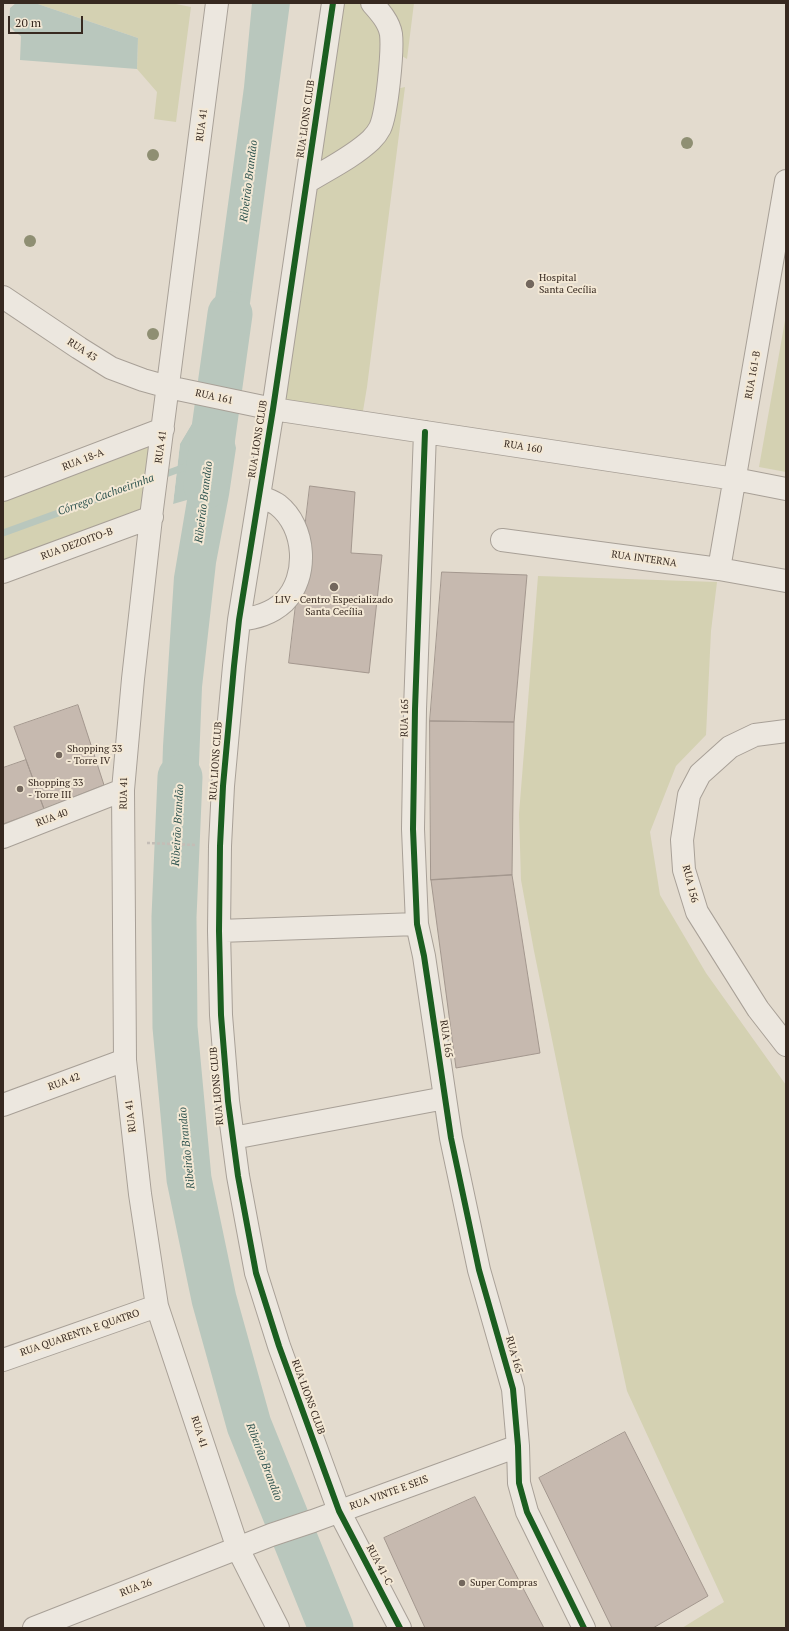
<!DOCTYPE html>
<html>
<head>
<meta charset="utf-8">
<style>
  body { margin:0 }
  #map { position:relative; width:789px; height:1631px; overflow:hidden; background:#e3dbce; font-family:"PT Serif",serif }
  canvas { display:block }
  .frame { position:absolute; inset:0; border:4px solid #372920; pointer-events:none }
  .scale { position:absolute; left:8px; top:16px; width:75px; height:18px; box-sizing:border-box; border:2px solid #372920; border-top:0; padding-left:5px; font-size:12px; line-height:14px; white-space:nowrap; color:#372920; -webkit-text-stroke:3px #f3e8d5; paint-order:stroke }
</style>
</head>
<body>
<div id="map">
<canvas width="789" height="1631"></canvas>
<div class="frame"></div>
<div class="scale">20 m</div>
</div>
<script>
const c = document.querySelector('canvas').getContext('2d');
c.lineJoin = 'round';
function fill(path, color) { c.fillStyle = color; c.fill(path, 'evenodd'); }
function trace(path, color, width, dash) { c.strokeStyle = color; c.lineWidth = width; c.lineCap = dash ? 'butt' : 'round'; c.setLineDash(dash || []); c.stroke(path); }
function label(font, color, halo, rows, align = 'center') {
  c.font = font + ' "PT Serif",serif'; c.lineWidth = 4; c.setLineDash([]); c.textBaseline = 'middle'; c.strokeStyle = halo; c.fillStyle = color; for (const [text, x, y, turn = 0] of rows) {
    c.save(); c.translate(x, y); c.rotate((+turn || 0) * Math.PI / 180); c.textAlign = isNaN(turn) ? turn : align; if (halo) c.strokeText(text, 0, 0); c.fillText(text, 0, 0); c.restore();
  }
}
fill(new Path2D(`
  M35,3H171L191,7L176,122L154,119L157,92L137,69L138,38Z
  M333,3H414L407,59L393,51L388,91L405,87L367,387L361,423L273,409Z
  M786,315V472L759,467Z
  M163,429L152,509L3,572V490Z
  M538,576L717,582L711,631L706,735L676,766L650,832L660,895L706,973L786,1085V1628H682L724,1602L627,1391L569,1123L534,951L521,880L519,814Z`), '#d4d1b2');
fill(new Path2D(`
  M16,3H35L138,38L137,69L20,60L21,36L15,32L9,26L10,8Z
  M252,3H290L240,378L205,373L244,87Z
  M193,422L231,426L236,448L229,495L216,563L202,687L196,839L160,838L163,746L174,577L187,500L173,504L180,443Z`), '#b9c7bd');
fill(new Path2D(`
  M203,372L240,378L242,379L240,380L204,375Z
  M192,420L231,424L233,426L193,422L180,444L173,504L171,505L178,443Z`), '#e3dbce');
trace(new Path2D(`
  M3,533L185,467`), '#b9c7bd', 7);
trace(new Path2D(`
  M206,486L230,314
  M180,777L174,917L175,1027L189,1179L214,1299L249,1425L331,1628`), '#b9c7bd', 45);
const building = new Path2D(`
  M310,486L355,492L351,553L382,555L369,673L289,663Z
  M442,572L527,575L514,722L430,721Z
  M78,705L104,785L44,809L14,727Z
  M430,721L514,722L512,875L431,880Z
  M26,760L44,809L3,824V768Z
  M512,875L540,1053L456,1068L431,880Z
  M625,1432L708,1596L653,1628H612L539,1478Z
  M475,1497L544,1628H425L384,1538Z`);
fill(building, '#c6b9af');
trace(building, '#a3978e', 1);
const minor = new Path2D(`
  M217,3L152,509L133,679L123,790L125,1060L140,1194L157,1306L238,1549L278,1628
  M333,3L273,409L239,620L234,666L223,786L220,846L219,931L221,1015L228,1101L238,1176L256,1273L279,1346L339,1511L400,1628
  M307,182C328,169 353,157 371,140C374,137 378,132 380,128C387,113 393,51 391,34C389,22 380,12 372,3
  M3,297L79,348L111,368L143,380L168,387L273,409L735,479L786,489
  M425,432L415,709L413,829L417,924L424,956L451,1138L479,1270L513,1389L518,1446L519,1483L527,1512L584,1628
  M3,490L163,429
  M502,540L719,569L786,581
  M719,569L786,181
  M3,572L152,517
  M239,620C256,618 271,614 284,602C309,577 306,527 278,505C273,501 265,499 259,496
  M786,731L755,735L730,747L700,774L689,795L682,840L684,870L697,912L758,1009L786,1045
  M3,837L123,790
  M219,931L417,924
  M3,1105L125,1060
  M233,1138L445,1098
  M3,1360L157,1306
  M34,1628L271,1535L313,1521L518,1446`);
trace(minor, '#a8a097', 24);
trace(new Path2D(`
  M147,843L196,845`), '#c4bdb6', 2.5, [3, 2]);
trace(minor, '#ece7df', 22);
trace(new Path2D(`
  M333,3L273,409L239,620L234,666L223,786L220,846L219,931L221,1015L228,1101L238,1176L256,1273L279,1346L339,1511L400,1628
  M425,432L415,709L413,829L417,924L424,956L451,1138L479,1270L513,1389L518,1446L519,1483L527,1512L584,1628`), '#1b5e20', 6);
c.fillStyle = '#8f8f73';
for (const [x, y] of [
  [687,143],
  [153,155],
  [30,241],
  [153,334]
]) { c.beginPath(); c.arc(x, y, 6, 0, 2 * Math.PI); c.fill(); }
for (const [x, y, r, color] of [
  [530,284,5,"#73675d"],
  [334,587,5,"#73675d"],
  [59,755,4,"#73675d"],
  [20,789,4,"#73675d"],
  [462,1583,4,"#73675d"]
]) { const dot = new Path2D(); dot.arc(x, y, r, 0, 2 * Math.PI); c.fillStyle = color; c.fill(dot); trace(dot, '#f3e8d5', 1.5); }
label('10px', '#372920', '#f3e8d5', [
  ["RUA LIONS CLUB",306,119,-82],
  ["RUA 41",202,125,-83],
  ["RUA 43",82,350,33],
  ["RUA 161-B",753,375,-80],
  ["RUA 161",214,397,12],
  ["RUA LIONS CLUB",258,439,-81],
  ["RUA 41",161,447,-82],
  ["RUA 160",523,447,9],
  ["RUA 18-A",83,460,-21],
  ["RUA DEZOITO-B",77,544,-20],
  ["RUA INTERNA",644,559,8],
  ["RUA 165",405,718,-89],
  ["RUA LIONS CLUB",216,761,-86],
  ["RUA 41",124,793,-89],
  ["RUA 40",52,818,-21],
  ["RUA 156",690,884,76],
  ["RUA 165",446,1039,81],
  ["RUA 42",64,1082,-20],
  ["RUA LIONS CLUB",217,1086,-95],
  ["RUA 41",131,1116,-97],
  ["RUA QUARENTA E QUATRO",80,1333,-19],
  ["RUA 165",514,1355,74],
  ["RUA LIONS CLUB",308,1397,70],
  ["RUA 41",199,1432,72],
  ["RUA VINTE E SEIS",389,1493,-20],
  ["RUA 41-C",379,1565,62],
  ["RUA 26",136,1588,-21]
]);
label('10px', '#372920', '#f3e8d5', [
  ["Hospital",539,278],
  ["Santa Cecília",539,290],
  ["LIV - Centro Especializado",334,600,"center"],
  ["Santa Cecília",334,612,"center"],
  ["Shopping 33",67,749],
  ["- Torre IV",67,761],
  ["Shopping 33",28,783],
  ["- Torre III",28,795],
  ["Super Compras",470,1583]
], 'left');
label('italic 11px', '#305550', '#f3e8d5', [
  ["Ribeirão Brandão",249,181,-83],
  ["Córrego Cachoeirinha",106,495,-20],
  ["Ribeirão Brandão",204,502,-83],
  ["Ribeirão Brandão",178,825,-87],
  ["Ribeirão Brandão",187,1148,-96],
  ["Ribeirão Brandão",264,1462,69]
]);
</script>
</body>
</html>
